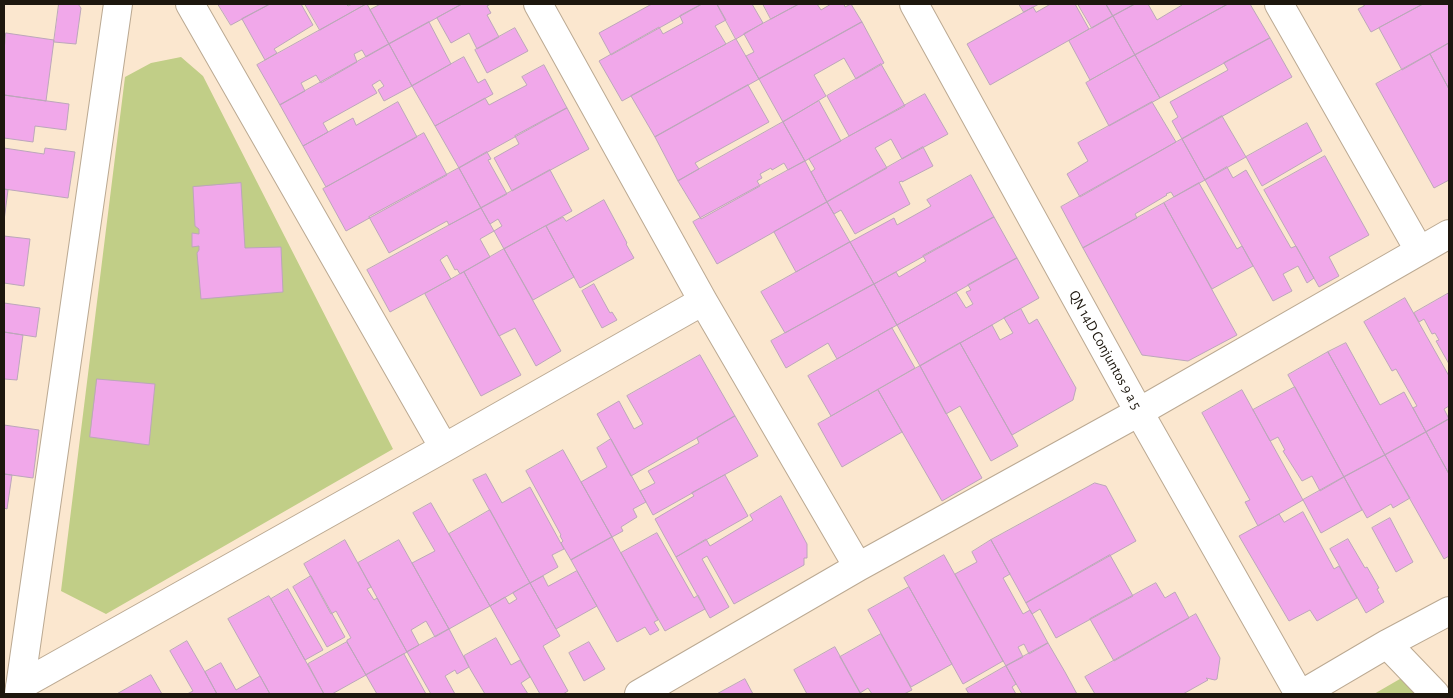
<!DOCTYPE html>
<html>
<head>
<meta charset="utf-8">
<style>
  body { margin:0 }
  #map { position:relative; width:1453px; height:698px; overflow:hidden; background:#fbe7cf; font-family:"Alegreya Sans",sans-serif }
  canvas { display:block }
  .frame { position:absolute; inset:0; border:5px solid #1d170e; pointer-events:none }
</style>
</head>
<body>
<div id="map">
<canvas width="1453" height="698"></canvas>
<div class="frame"></div>
</div>
<script>
const c = document.querySelector('canvas').getContext('2d');
c.lineJoin = 'round';
function fill(path, color) { c.fillStyle = color; c.fill(path, 'evenodd'); }
function trace(path, color, width, dash) { c.strokeStyle = color; c.lineWidth = width; c.lineCap = dash ? 'butt' : 'round'; c.setLineDash(dash || []); c.stroke(path); }
function label(font, color, halo, rows, align = 'center') {
  c.font = font + ' "Alegreya Sans",sans-serif'; c.lineWidth = 5; c.setLineDash([]); c.textBaseline = 'middle'; c.strokeStyle = halo; c.fillStyle = color; for (const [text, x, y, turn = 0] of rows) {
    c.save(); c.translate(x, y); c.rotate((+turn || 0) * Math.PI / 180); c.textAlign = isNaN(turn) ? turn : align; if (halo) c.strokeText(text, 0, 0); c.fillText(text, 0, 0); c.restore();
  }
}
fill(new Path2D(`
  M181,57L203,76L393,449L106,614L61,591L125,77L151,63Z
  M1405,676L1416,694H1374Z`), '#c1ce87');
const building = new Path2D(`
  M59,4H78L81,8L76,44L54,42Z
  M218,4H270L231,25Z
  M270,4H301L313,25L274,49L277,53L265,60L242,19Z
  M305,4H346L348,6L352,4H366L320,30Z
  M367,4L389,44L366,57L362,50L354,54L357,62L321,83L316,75L301,83L305,91L280,105L257,65Z
  M381,4H462L389,44L370,10Z
  M462,4H491L487,6L491,13L487,15L499,37L477,49L469,33L451,43L437,18Z
  M649,4H702L611,55L599,33L650,5Z
  M702,4H717L726,20L715,26L726,44L622,101L599,61L659,27L663,34L683,23L680,16Z
  M717,4H752L763,23L736,39Z
  M763,4H799L771,19Z
  M799,4H817L821,10L831,4H844L845,7L851,4L862,22L759,79L746,56L754,52L744,34Z
  M1019,4H1039L1024,12Z
  M1051,4H1075L1089,29L990,85L967,44L1033,7L1036,12Z
  M1078,4H1106L1113,16L1092,28Z
  M1106,4H1135L1113,16Z
  M1135,4H1148L1157,20L1182,5V4H1228L1135,55L1113,16Z
  M1228,4H1250L1270,38L1160,98L1135,55Z
  M1363,4H1423L1371,32L1358,9L1364,6Z
  M1423,4H1449V43L1402,70L1379,28Z
  M1113,16L1135,55L1090,80L1069,41Z
  M429,22L451,64L412,86L389,44Z
  M862,22L884,63L856,79L844,58L814,75L826,96L783,122L759,79Z
  M515,28L528,51L487,73L475,50Z
  M6,33L54,40L46,101L4,95V51Z
  M1270,38L1292,77L1182,139L1172,121L1178,117L1170,102L1228,70L1224,63Z
  M736,39L759,79L655,137L631,96Z
  M1449,43V89L1430,54Z
  M389,44L412,86L384,101L378,90L384,86L380,80L372,85L377,93L323,123L328,132L303,146L280,105Z
  M1430,54L1449,89V180L1434,188L1376,84Z
  M1135,55L1160,98L1109,126L1086,83Z
  M464,57L478,83L485,79L493,94L435,126L412,86Z
  M881,64L905,106L849,136L827,96Z
  M544,65L567,108L459,168L435,126L485,98L489,105L527,85L522,77Z
  M748,85L769,122L695,163L699,169L678,181L655,137Z
  M925,94L948,134L902,159L891,139L875,148L887,168L827,202L811,172L815,169L809,159Z
  M4,95L69,104L66,130L35,126L33,142L4,138Z
  M819,101L841,141L805,161L783,122Z
  M398,102L417,137L326,187L303,146L353,118L356,125Z
  M1152,102L1176,142L1080,197L1067,174L1088,161L1078,143Z
  M567,108L589,149L512,191L494,158L519,144L515,136Z
  M1222,116L1246,157L1205,180L1182,139Z
  M783,122L805,161L788,170L784,163L772,170L771,168L760,174L762,178L757,181L760,186L701,219L678,181Z
  M1307,123L1322,151L1262,186L1246,157Z
  M424,133L447,175L346,231L323,189Z
  M1182,139L1205,180L1174,197L1171,192L1166,194L1167,195L1135,214L1137,218L1083,248L1061,207Z
  M923,147L933,166L902,182V181L899,182L910,204L855,234L841,210L834,214L827,202Z
  M4,148L44,154L45,148L75,152L68,198L4,189Z
  M487,152L491,159L488,160L507,194L481,208L459,168Z
  M1325,156L1369,235L1329,257L1339,276L1319,287L1264,190Z
  M805,161L827,202L717,264L693,222Z
  M1227,167L1233,178L1246,170L1291,248L1296,246L1314,278L1307,283L1298,266L1283,274L1292,291L1273,301L1205,180Z
  M459,168L481,208L449,225L447,221L389,253L369,217Z
  M550,170L572,211L504,249L494,231L502,226L498,219L490,224L481,208Z
  M971,175L994,217L874,284L850,242L894,218L897,225L931,206L927,200Z
  M241,183L245,248L281,247L283,292L201,299L197,253L199,250V246L192,247V233L199,234V229L195,226L193,187Z
  M1199,183L1237,249L1242,246L1253,266L1212,289L1164,203Z
  M4,189L8,190L4,221Z
  M604,200L627,243L626,244L634,258L580,288L546,226L563,217L566,221Z
  M827,202L850,242L796,272L774,232Z
  M1164,203L1237,335L1188,361L1142,355L1083,248Z
  M481,208L494,231L480,239L490,257L460,274L457,269L455,270L447,255L440,260L451,279L390,312L367,270Z
  M994,217L1017,258L897,325L874,284L896,272L899,277L926,261L923,256Z
  M546,226L574,277L533,300L504,249Z
  M4,236L30,239L24,286L4,283Z
  M850,242L874,284L785,333L761,292Z
  M504,249L561,351L536,366L515,328L499,336L464,272Z
  M1017,258L1039,298L920,366L897,325L956,292L966,308L973,304L966,292L971,290L968,285Z
  M464,272L521,375L481,396L425,294Z
  M594,284L610,313L612,312L617,320L602,328L582,291Z
  M874,284L897,325L837,359L828,343L786,368L771,341Z
  M1449,293V364L1436,341L1439,340L1435,333L1432,334L1424,319L1419,322L1414,313Z
  M1405,298L1449,376V406L1444,409L1449,419L1426,432L1413,408L1417,406L1396,369L1392,371L1364,322Z
  M4,303L40,308L36,337L4,332Z
  M1021,309L1029,324L1037,319L1076,388L1073,400L1012,435L960,343L992,325L1000,340L1013,333L1004,318Z
  M892,328L915,368L831,416L808,376Z
  M4,332L23,335L17,380L4,379Z
  M960,343L1018,446L991,461L960,406L946,414L920,366Z
  M1346,343L1380,405L1404,392L1426,432L1385,455L1328,352Z
  M1328,352L1385,455L1344,477L1288,375Z
  M700,355L735,416L631,476L597,414L619,401L634,429L643,424L627,396Z
  M920,366L982,478L942,501L878,390Z
  M97,379L155,384L149,445L90,437Z
  M1295,387L1344,477L1320,491L1312,476L1302,481L1283,451L1285,450L1278,437L1270,441L1253,410Z
  M878,390L902,432L842,467L818,424Z
  M1242,390L1303,500L1258,526L1245,502L1250,500L1202,413Z
  M735,416L758,456L653,515L640,491L655,483L648,471L699,443L697,438Z
  M1449,419V474L1426,432Z
  M4,425L39,430L33,478L4,474Z
  M1426,432L1449,474V556L1444,559L1385,455Z
  M611,439L646,502L633,509L637,517L621,527L623,531L612,537L581,482L607,467L597,448Z
  M563,450L612,537L571,560L561,543L563,541L560,536L561,535L526,471Z
  M1385,455L1410,498L1393,508L1391,504L1367,518L1344,477Z
  M4,474L12,475L7,509L4,508Z
  M486,474L502,503L530,487L564,549L552,555L558,567L530,583L473,480Z
  M725,475L748,516L676,557L655,519L694,496L692,493Z
  M1344,477L1362,510L1321,533L1303,500Z
  M1095,483L1106,486L1136,541L1026,603L991,540Z
  M781,496L807,544V558H804V565L734,604L707,556L702,559L729,607L710,618L676,557L706,539L710,546L753,520L750,515Z
  M431,503L490,606L449,629L412,563L435,551L413,513Z
  M490,510L530,583L490,606L449,534Z
  M1303,512L1334,569L1339,566L1357,598L1317,621L1310,610L1289,621L1239,536L1279,514L1284,522Z
  M1390,518L1413,562L1396,572L1372,528Z
  M657,533L694,598L698,595L705,609L665,631L621,553Z
  M612,537L658,620L654,622L659,630L650,635L645,627L617,642L571,560Z
  M1348,539L1365,568L1367,567L1379,588L1377,589L1384,602L1366,613L1330,549Z
  M345,540L371,587L367,589L374,600L377,598L407,652L366,675L347,642V640L351,638L336,611L331,614L304,564Z
  M399,540L449,629L435,637L426,621L411,630L419,645L407,652L358,563Z
  M991,540L1010,574L1003,578L1023,614L1030,610L1048,643L1029,654L1024,644L1018,647L1023,657L1006,666L955,574L977,562L972,552Z
  M944,555L1003,661L963,684L904,578Z
  M1110,555L1133,596L1056,638L1040,609L1032,614L1026,603Z
  M577,571L597,606L556,629L530,583L543,576L548,586Z
  M311,576L345,637L327,647L293,587Z
  M530,583L560,636L543,646L568,691L563,694H540L490,606L505,597L509,604L517,599L513,593Z
  M1156,583L1165,598L1175,592L1189,618L1114,661L1090,619Z
  M909,587L952,664L911,687L868,610Z
  M288,589L323,650L305,660L271,599Z
  M269,596L271,599L324,694H270L228,619Z
  M1196,614L1220,658L1217,679L1215,680L1206,678L1208,680L1183,694H1095L1085,677Z
  M449,629L469,667L457,674L455,670L445,676L455,694H431L407,652Z
  M881,634L912,690L904,694H872L868,688L860,693L840,657Z
  M496,638L511,665L520,660L530,677L521,683L528,694H485L469,667L464,656Z
  M187,641L205,672L217,694H187L193,691L170,651Z
  M347,642L366,675L332,694H324L308,664Z
  M589,642L605,669L584,681L569,653Z
  M1048,643L1065,672L1077,694H1022L1006,666Z
  M835,647L861,694H807L794,670Z
  M404,654L426,694H377L366,675Z
  M221,663L236,690L260,676L270,694H217L205,672Z
  M1006,666L1016,684L1012,687L1016,694H969L966,689Z
  M151,675L162,694H117Z
  M745,679L753,694H717Z`);
fill(building, '#f1a8ea');
trace(building, '#bca6ba', 1);
const minor = new Path2D(`
  M190,4L444,448
  M538,4L703,301L858,567
  M914,4L1139,412L1299,694
  M1279,4L1419,250
  M1387,644L1435,694
  M20,686L444,448L703,301
  M19,694L118,4
  M639,694L858,567L1139,412L1449,234
  M1302,694L1387,644L1449,611`);
trace(minor, '#bba992', 30);
trace(minor, '#fff', 28);
label('15px', '#1d170e', '#fff', [
  ["QN 14D Conjuntos 9 a 5",1105,350,61]
]);
</script>
</body>
</html>
